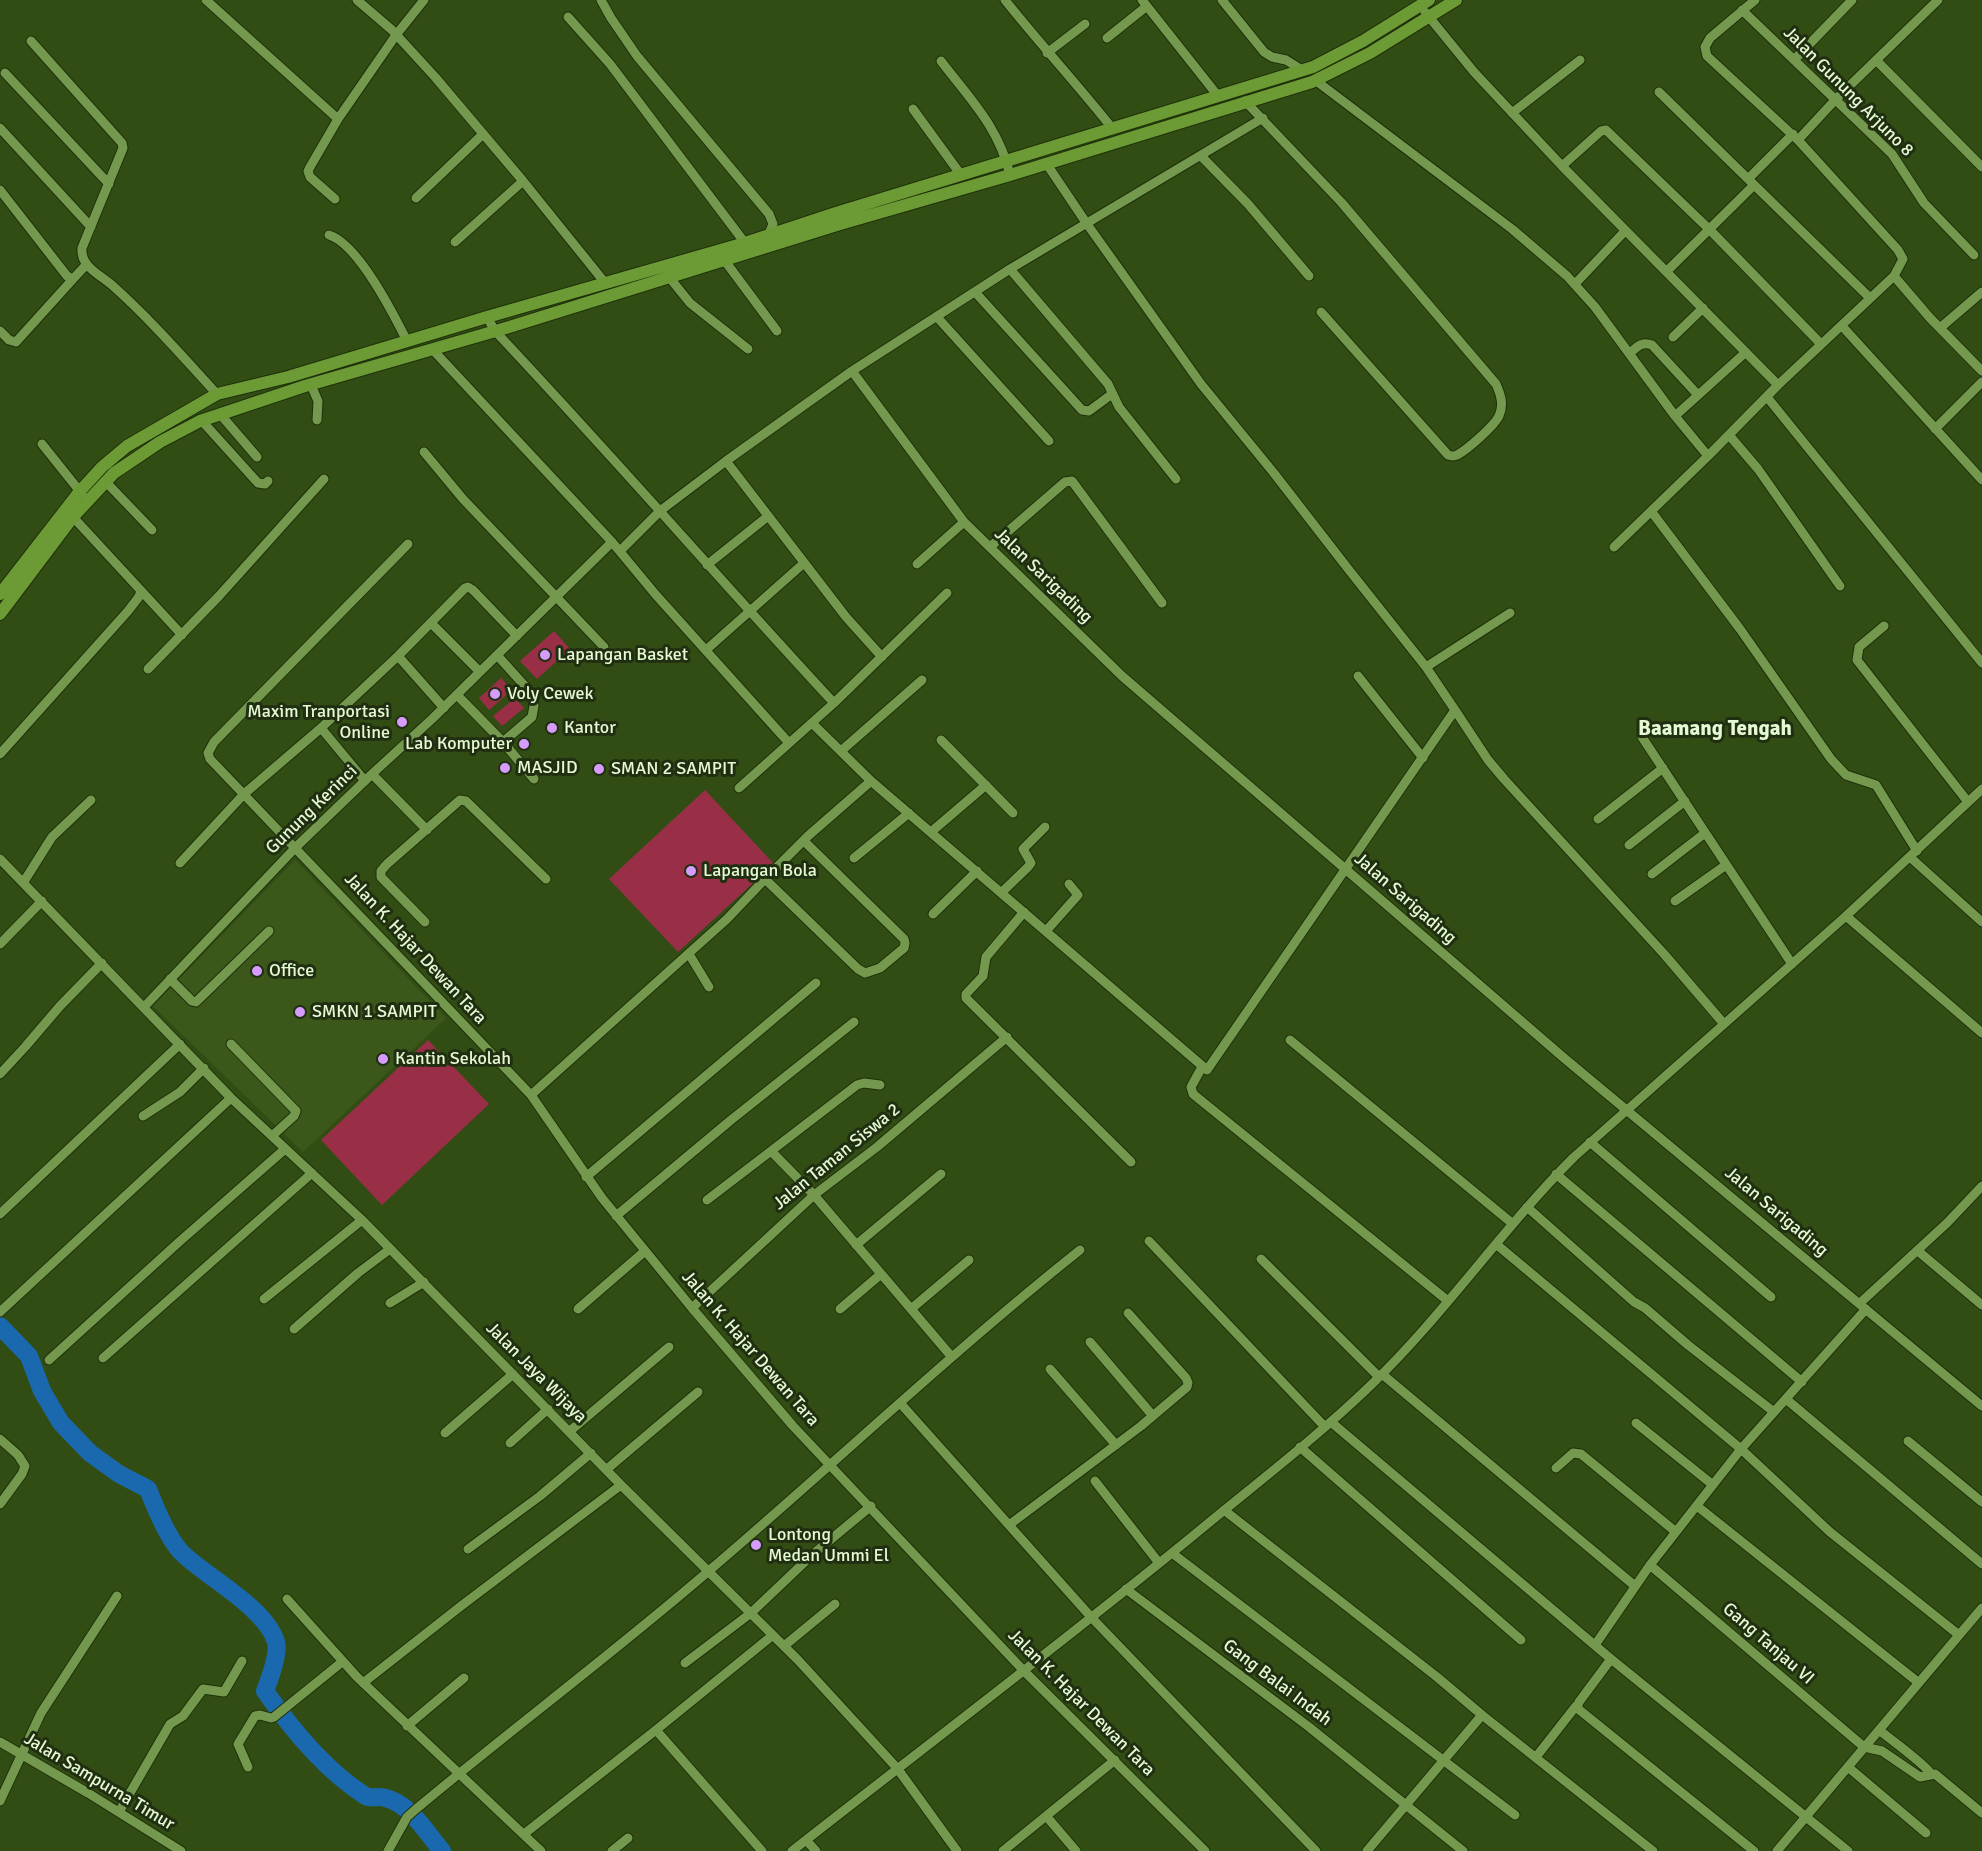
<!DOCTYPE html>
<html>
<head>
<meta charset="utf-8">
<style>
  body { margin:0 }
  canvas { display:block; background:#324d14 }
</style>
</head>
<body>
<canvas width="1982" height="1851"></canvas>
<script>
const c = document.querySelector('canvas').getContext('2d');
c.lineJoin = 'round';
function fill(path, color) { c.fillStyle = color; c.fill(path, 'evenodd'); }
function trace(path, color, width, dash) { c.strokeStyle = color; c.lineWidth = width; c.lineCap = dash ? 'butt' : 'round'; c.setLineDash(dash || []); c.stroke(path); }
function label(font, color, halo, rows, align = 'center') {
  c.font = font + ' Signika,sans-serif'; c.lineWidth = 6; c.setLineDash([]); c.textBaseline = 'middle'; c.strokeStyle = halo; c.fillStyle = color; for (const [text, x, y, turn = 0] of rows) {
    c.save(); c.translate(x, y); c.rotate((+turn || 0) * Math.PI / 180); c.textAlign = isNaN(turn) ? turn : align; if (halo) c.strokeText(text, 0, 0); c.fillText(text, 0, 0); c.restore();
  }
}
fill(new Path2D(`
  M295,860L446,1018L303,1152L153,1006Z`), '#3b581a');
fill(new Path2D(`
  M554,631L570,649L537,679L520,661Z
  M501,678L512,690L489,710L479,698Z
  M515,698L524,708L502,726L493,716Z
  M705,790L774,864L678,952L609,879Z
  M428,1040L489,1104L382,1205L321,1140Z`), '#992e47');
trace(new Path2D(`
  M0,1326L29,1356L42,1391L61,1423L90,1453L119,1474L148,1489C155,1507 169,1541 183,1554C208,1578 266,1608 276,1642C279,1654 270,1678 265,1691C292,1730 324,1769 364,1795C370,1800 378,1795 386,1798C411,1805 426,1832 442,1851`), '#1a68ae', 18);
const minor = new Path2D(`
  M206,0L338,119
  M357,0L392,30L435,77L523,181L606,284
  M601,0L611,18L637,56L769,214L773,224L768,236
  M1005,0C1040,44 1078,85 1112,128
  M1142,0L1218,96
  M1222,0L1264,52L1272,57L1286,60L1302,70
  M1742,10L1892,154L1924,203L1974,255
  M1425,12L1474,72L1562,166L1778,385
  M568,17L610,64L745,243
  M1107,38L1147,6
  M31,41L122,143L123,148L82,248C80,267 101,275 113,286C150,319 183,357 217,394
  M1047,53L1085,24
  M1794,60L1852,0
  M1876,60L1982,167
  M941,61C969,98 999,127 1010,175
  M5,73L109,184
  M1315,80L1512,229L1567,276L1595,307L1675,416L1708,456
  M1659,92L1870,298
  M1245,101L1341,202L1496,384C1501,395 1504,405 1499,416C1494,426 1467,450 1457,455C1453,457 1452,456 1448,455L1321,312
  M913,109L961,175
  M1512,113L1580,60
  M0,128L91,227
  M1798,140L1836,99L1938,0
  M1201,156L1248,204L1309,276
  M1562,166L1601,131L1606,130L1710,230L1821,344
  M1748,179L1793,134
  M0,190L67,276L73,279L86,265
  M416,198L483,134
  M335,199L310,177L308,171L310,167L338,119L396,35L424,0
  M329,235C358,244 393,313 407,341
  M455,242L523,181
  M725,261L777,331
  M1010,269L1108,384L1119,407L1176,479
  M1667,271L1754,185
  M1894,276L1930,318L1982,371
  M669,277L690,303L748,349
  M1575,284L1625,231
  M975,292L1082,410L1089,411L1112,394
  M487,317L495,331C610,453 720,580 834,703
  M937,317L1049,441
  M1842,326L1982,480
  M1940,328L1982,292
  M0,331L9,340L16,342L73,279
  M1673,337L1703,308
  M433,350L612,542L656,595L789,743
  M1630,353C1637,347 1642,341 1652,345L1698,395
  M852,371L964,522L1122,676L1564,1058L1982,1406
  M311,385L318,401L317,420
  M1767,397L1982,663
  M220,414L257,457
  M1675,416L1746,352
  M202,421L258,483L265,484L268,481
  M1935,429L1982,382
  M1729,435L1758,469L1840,586
  M42,444L82,494
  M424,452L463,499L604,647
  M726,461L846,617L882,657
  M105,481L152,530
  M1651,511L1740,629L1831,759L1846,775L1876,785L1917,851
  M73,517L182,635
  M408,544L214,742L208,753L210,759L531,1095L602,1198L692,1308L793,1426L1024,1671L1205,1851
  M990,547L1065,482L1072,481L1162,603
  M1614,547L1708,456L1778,385L1894,276L1903,259L1898,250L1798,140L1707,56L1705,47L1710,38L1755,0
  M620,551L660,511L726,461L852,371L1010,269L1263,118
  M917,564L964,522
  M707,565L767,517
  M431,623L480,672
  M1884,626L1859,647L1857,660L1968,802
  M706,650L804,563
  M497,655L532,694L534,706L532,717L503,742L534,779
  M398,656L444,708
  M1426,667L1510,613
  M148,669L219,596L324,479
  M1358,676L1423,758
  M457,695L503,742
  M1455,710L1488,760L1504,779L1664,954L1724,1024
  M812,723L871,781L1207,1070L1455,710L1426,667L1349,570L1273,472L1201,384L1087,224L1046,163
  M321,728L365,781
  M1642,737L1792,964
  M941,740L1013,813
  M841,751L922,680
  M0,754L128,611L138,598L141,592
  M372,774L427,830
  M739,788L834,703L947,593
  M1598,819L1663,768
  M931,832L986,785
  M1629,845L1685,801
  M854,858L909,813
  M1911,858L1982,922
  M0,859L231,1098L362,1220L621,1485L798,1660L897,1768L957,1851
  M180,863L244,794L321,728L398,656L465,588L468,587L473,590L517,636
  M1652,874L1705,833
  M765,879L858,969L865,973L880,968L904,948L905,943L904,939L804,841
  M23,883L52,837L91,800
  M1001,893L1028,867L1031,863L1023,849L1045,827
  M1675,901L1726,865
  M1024,912L986,957L983,976L966,994V998L1131,1162
  M933,914L977,871
  M1846,916L1982,1033
  M425,922L381,877V871L387,864L460,800L466,801L546,879
  M1046,931L1078,895L1069,884
  M0,944L42,901
  M689,954L709,987
  M170,979L192,1001L196,1002L269,931
  M144,1007L296,847L372,774L432,719L612,542
  M1290,1040L1513,1224
  M231,1044L296,1111L294,1116L272,1136
  M1202,1067L1191,1087L1193,1094L1448,1301
  M0,1074L25,1047L60,1006L102,963
  M880,1085L864,1083L857,1085L771,1151L814,1195L951,1356
  M531,1095L727,919L765,879L808,836L871,781
  M143,1116L180,1092L204,1068
  M1590,1142L1771,1297
  M1556,1174L1802,1382
  M586,1177L816,983
  M707,1200L771,1151
  M1527,1207L1634,1302L1645,1308L1688,1345L1774,1412
  M0,1214L180,1044
  M616,1216L731,1120L854,1022
  M1149,1241L1325,1427
  M1496,1244L1741,1449L1830,1532L1959,1635
  M856,1245L941,1174
  M1918,1251L1982,1305
  M1261,1259L1379,1377
  M264,1299L362,1220
  M390,1303L424,1282
  M1860,1303L1947,1223L1982,1186
  M692,1308L814,1195L877,1147L1007,1037
  M578,1309L645,1251
  M840,1309L881,1274
  M911,1309L969,1260
  M0,1312L231,1098
  M294,1329L358,1273L390,1249
  M1090,1342L1153,1416
  M103,1358L312,1173
  M49,1360L179,1242L285,1149
  M1050,1369L1116,1445
  M1382,1374L1635,1586
  M1786,1399L1982,1564
  M901,1404L1091,1617L1316,1851
  M1331,1422L1611,1659L1848,1851
  M1636,1423L1713,1485
  M570,1431L669,1347
  M445,1433L513,1374
  M0,1439L18,1455L25,1466L22,1474L0,1504
  M1908,1441L1982,1502
  M510,1443L548,1409
  M1300,1447L1521,1640
  M1556,1468L1573,1453L1581,1454L1676,1532
  M607,1469L698,1392
  M1095,1481L1159,1563
  M1697,1506L1919,1683
  M1224,1510L1437,1677L1482,1715L1367,1851
  M1009,1525L1141,1426L1187,1387L1188,1383L1186,1378L1128,1313
  M468,1549L540,1496L591,1453
  M1172,1553L1515,1815
  M1650,1565L1864,1747L1882,1751L1920,1777L1935,1774L1982,1813
  M1126,1589L1309,1727L1463,1851
  M287,1599L357,1677L541,1851
  M1595,1645L1650,1565L1741,1449L1866,1309
  M784,1646L835,1604
  M1611,1659L1579,1702L1577,1708L1754,1851
  M685,1663L751,1613L812,1555L871,1506
  M363,1683L461,1606L621,1485
  M1482,1715L1653,1851
  M407,1726L464,1678
  M656,1730L773,1635
  M1879,1730C1890,1739 1926,1765 1931,1774
  M0,1742L88,1793L181,1851
  M1536,1757L1576,1706
  M248,1767L238,1744L255,1716L260,1715L271,1718L274,1717L342,1662
  M1848,1767L1926,1833
  M0,1801L41,1713L117,1596
  M119,1812L170,1724L183,1716L203,1689L224,1692L242,1661
  M1047,1817L1076,1851
  M524,1834L656,1730L762,1851
  M806,1840L816,1851
  M388,1851L407,1817L416,1809C513,1728 615,1652 711,1569C835,1463 953,1351 1080,1250
  M612,1851L628,1838
  M792,1851C926,1746 1062,1643 1194,1535C1253,1486 1315,1439 1371,1385C1444,1315 1502,1229 1574,1157L1846,916L1982,789
  M1003,1851L1115,1760
  M1777,1851L1982,1608`);
const major = new Path2D(`
  M0,594L80,491L102,467L127,446L217,394L288,377L487,317L745,243L836,213L1313,67L1363,41L1429,0
  M0,614L73,517L114,473L160,442L200,421L305,386L506,328L840,224L1010,175L1312,82L1370,53L1456,0`);
trace(minor, '#1e3009', 11);
trace(major, '#1e3009', 14);
trace(minor, '#73984e', 9);
trace(major, '#6c9a34', 12);
for (const [x, y, r, color] of [
  [545,655,6,"#d59cfb"],
  [495,694,6,"#d59cfb"],
  [402,722,6,"#d59cfb"],
  [552,728,6,"#d59cfb"],
  [524,744,6,"#d59cfb"],
  [505,768,6,"#d59cfb"],
  [599,769,6,"#d59cfb"],
  [691,871,6,"#d59cfb"],
  [257,971,6,"#d59cfb"],
  [300,1012,6,"#d59cfb"],
  [383,1059,6,"#d59cfb"],
  [756,1545,6,"#d59cfb"]
]) { const dot = new Path2D(); dot.arc(x, y, r, 0, 2 * Math.PI); c.fillStyle = color; c.fill(dot); trace(dot, '#202f11', 2); }
label('18px', '#e5fad4', '#202f11', [
  ["Jalan Gunung Arjuno 8",1848,92,45],
  ["Jalan Sarigading",1043,576,44],
  ["Gunung Kerinci",312,810,-44],
  ["Jalan Sarigading",1405,899,41],
  ["Jalan K. Hajar Dewan Tara",415,949,47],
  ["Jalan Taman Siswa 2",837,1157,-39],
  ["Jalan Sarigading",1776,1212,40],
  ["Jalan K. Hajar Dewan Tara",750,1349,49],
  ["Jalan Jaya Wijaya",536,1373,45],
  ["Gang Tanjau VI",1768,1644,41],
  ["Gang Balai Indah",1277,1683,37],
  ["Jalan K. Hajar Dewan Tara",1081,1703,45],
  ["Jalan Sampurna Timur",99,1782,31]
]);
label('18px', '#e5fad4', '#202f11', [
  ["Lapangan Basket",557,655],
  ["Voly Cewek",507,694],
  ["Maxim Tranportasi",390,712,"right"],
  ["Online",390,733,"right"],
  ["Kantor",564,728],
  ["Lab Komputer",512,744,"right"],
  ["MASJID",517,768],
  ["SMAN 2 SAMPIT",611,769],
  ["Lapangan Bola",703,871],
  ["Office",269,971],
  ["SMKN 1 SAMPIT",312,1012],
  ["Kantin Sekolah",395,1059],
  ["Lontong",768,1535],
  ["Medan Ummi El",768,1556]
], 'left');
label('bold 21px', '#e5fad4', '#202f11', [
  ["Baamang Tengah",1715,729]
]);
</script>
</body>
</html>
